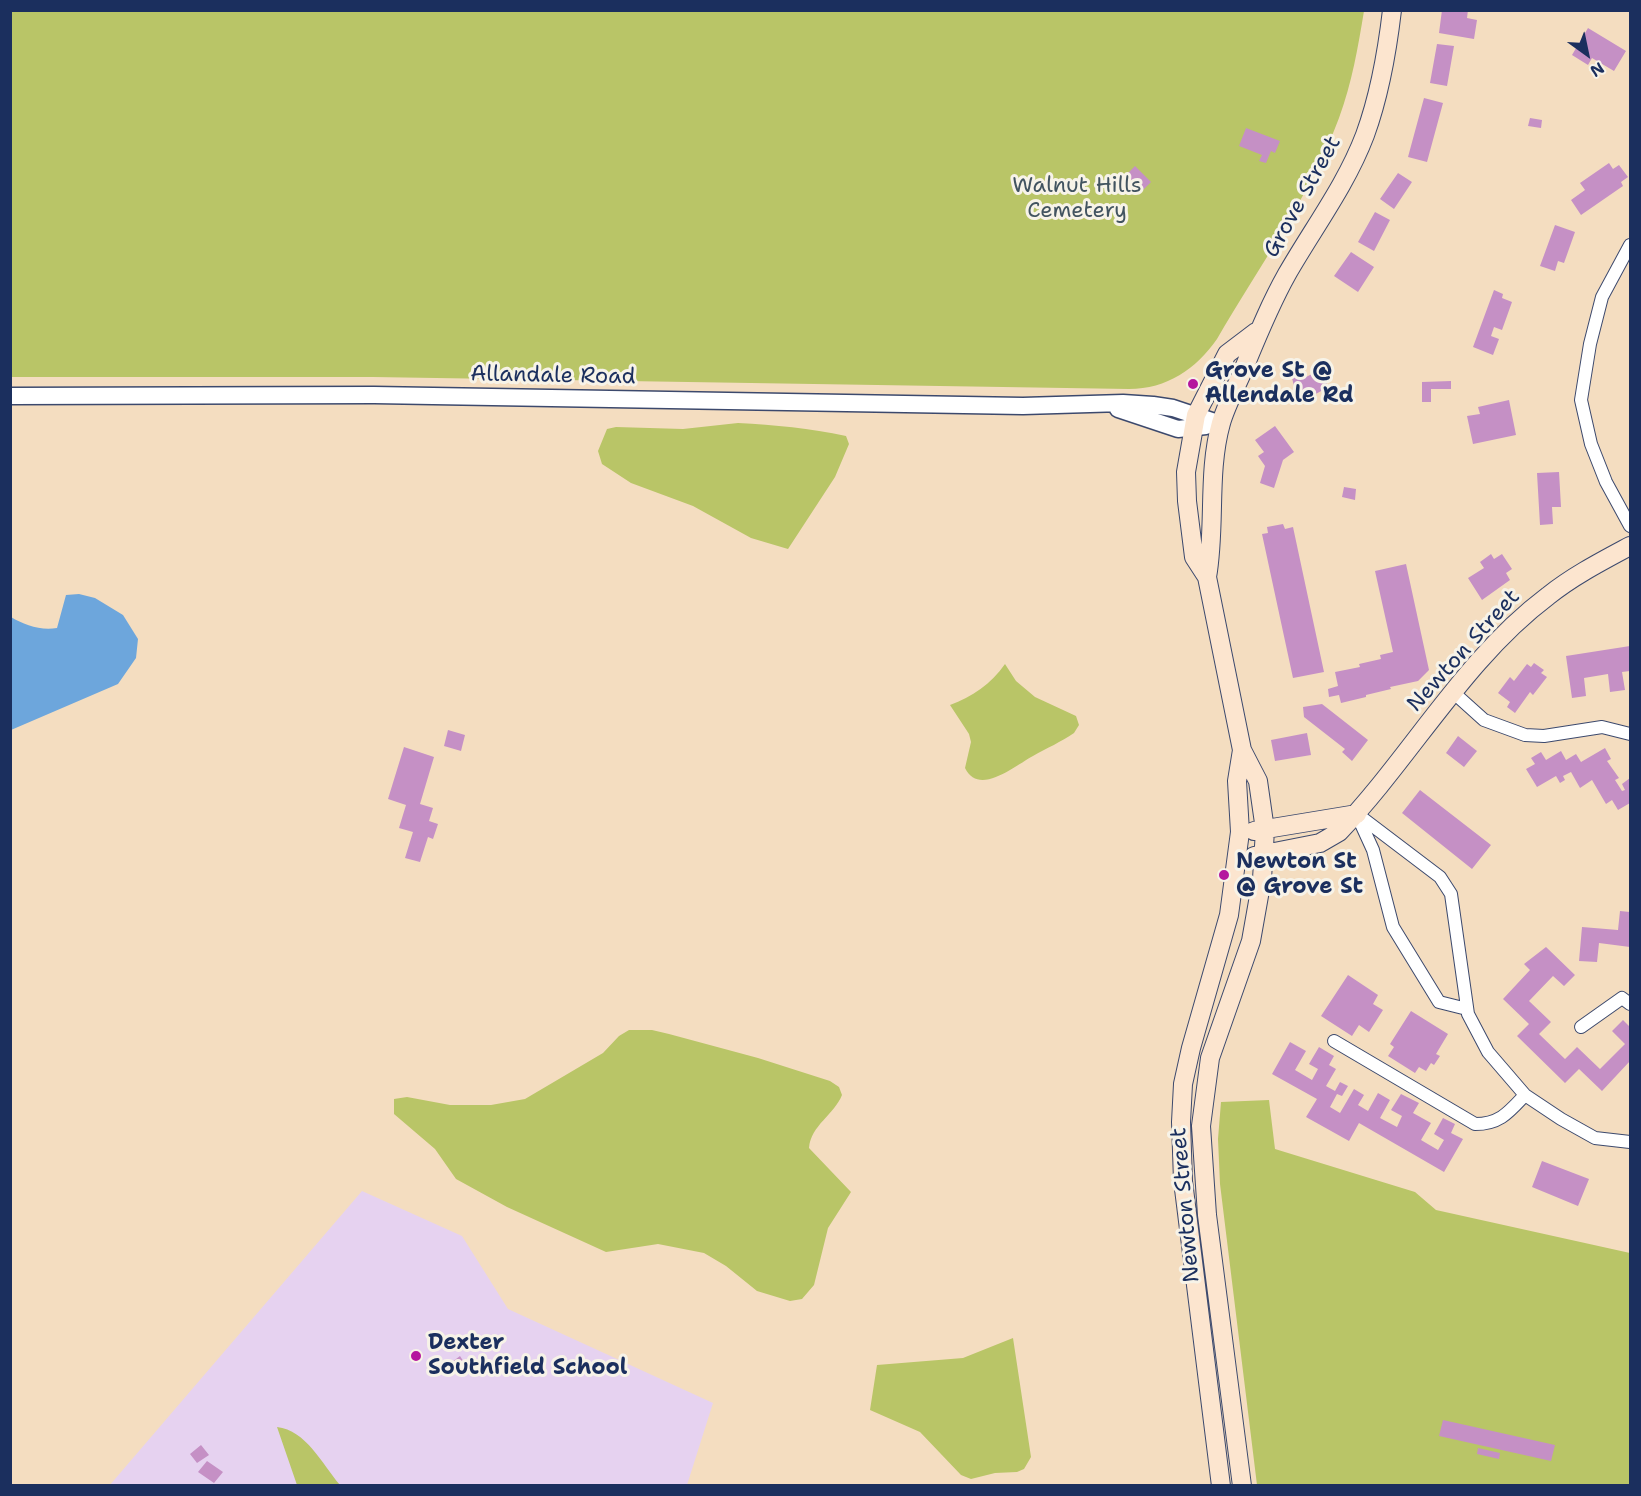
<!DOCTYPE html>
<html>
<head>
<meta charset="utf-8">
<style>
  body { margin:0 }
  #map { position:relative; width:1641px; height:1496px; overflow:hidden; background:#f4ddc0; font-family:"Shantell Sans",sans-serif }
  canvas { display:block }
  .frame { position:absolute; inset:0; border:12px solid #1b2f5e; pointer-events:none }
  .north { position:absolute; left:1557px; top:24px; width:60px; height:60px; -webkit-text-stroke:4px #f7f3e8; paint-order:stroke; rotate:147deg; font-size:16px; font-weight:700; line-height:24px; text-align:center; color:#1b2f5e }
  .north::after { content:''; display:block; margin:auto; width:21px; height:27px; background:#1b2f5e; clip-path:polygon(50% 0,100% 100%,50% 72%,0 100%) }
</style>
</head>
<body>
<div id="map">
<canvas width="1641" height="1496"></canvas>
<div class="frame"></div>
<div class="north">N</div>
</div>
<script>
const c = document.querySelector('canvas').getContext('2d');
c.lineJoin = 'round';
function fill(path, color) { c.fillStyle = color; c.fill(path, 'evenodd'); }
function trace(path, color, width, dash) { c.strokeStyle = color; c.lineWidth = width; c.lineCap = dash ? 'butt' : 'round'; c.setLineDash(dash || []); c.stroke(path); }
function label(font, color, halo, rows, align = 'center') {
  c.font = font + ' "Shantell Sans",sans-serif'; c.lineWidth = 6; c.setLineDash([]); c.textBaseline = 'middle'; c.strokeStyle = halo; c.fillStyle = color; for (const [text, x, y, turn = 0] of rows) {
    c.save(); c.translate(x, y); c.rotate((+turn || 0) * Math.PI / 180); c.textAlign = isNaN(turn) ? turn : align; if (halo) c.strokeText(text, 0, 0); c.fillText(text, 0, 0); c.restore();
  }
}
fill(new Path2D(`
  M362,1191L462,1236L508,1309L713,1403L687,1485L109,1486Z`), '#e6d2f0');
fill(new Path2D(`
  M10,11H1364C1358,47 1352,83 1339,118C1310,196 1259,267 1217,339C1196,369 1167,389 1129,389L373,377H11Z
  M738,423C775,425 810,428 846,436L849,444L835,477L788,549L751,538L693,506L631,483L602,464L598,451L607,429L616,427L683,429Z
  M1005,664L1016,681L1035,697L1076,716L1079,725L1074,733C1061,742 1047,748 1033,756C1016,765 979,797 965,768L971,742L969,734L950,705C972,697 991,684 1005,664Z
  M629,1030H652L669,1034L758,1058L830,1081L839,1087L842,1095C834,1115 811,1125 809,1148L851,1192L828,1228L814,1285L802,1299L790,1301L757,1291L726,1266L704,1253L658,1244L606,1252L507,1207L456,1179L435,1149L394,1114V1099L407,1097L450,1105H491L525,1099L603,1053L619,1036Z
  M1269,1100L1275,1149L1415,1192L1436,1210L1630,1253V1485H1257L1220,1184L1218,1139L1221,1102Z
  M1013,1338L1031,1457L1024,1469L1017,1472L995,1473L971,1479L961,1475L920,1432L870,1410L877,1365L963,1358Z
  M277,1427C306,1430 322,1464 340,1485H297Z`), '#b9c567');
fill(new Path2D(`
  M79,594L95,598L123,615L138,639L136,658L118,684L11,730V617C24,625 41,631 57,628L66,595Z`), '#6da6dc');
fill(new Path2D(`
  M1442,10H1468L1467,18L1477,20L1474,39L1439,33Z
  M1588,28L1626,51L1614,71L1592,58L1588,65L1572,55Z
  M1437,44L1454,46L1447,86L1430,83Z
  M1424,98L1443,103L1427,162L1408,157Z
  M1530,118L1542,120L1541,128L1528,126Z
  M1246,128L1280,141L1275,153L1271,151L1266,163L1259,161L1262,155L1239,146Z
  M1609,163L1613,169L1619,165L1628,177L1621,182L1623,186L1581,215L1571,200L1585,190L1580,183Z
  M1135,166L1151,182L1142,191L1126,175Z
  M1398,173L1412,182L1394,209L1380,199Z
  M1375,212L1390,220L1374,251L1358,242Z
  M1555,225L1575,232L1564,263L1558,261L1555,271L1540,266Z
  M1351,252L1374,267L1358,292L1334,276Z
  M1494,290L1503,294L1502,298L1512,302L1502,330L1494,327L1491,336L1499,339L1493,355L1473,347Z
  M1320,370L1327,384L1321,387L1323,390L1301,402L1299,399L1293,403L1288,393L1295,390L1292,378L1302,373L1304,378Z
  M1451,381V389H1431V402H1422V382Z
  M1509,400L1516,435L1473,444L1467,416L1480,414L1478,407Z
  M1275,426L1294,452L1283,460L1274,488L1260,483L1265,466L1258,456L1264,452L1255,440Z
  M1559,472L1561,507H1552L1553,524L1540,525L1537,473Z
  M1344,487L1356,489L1355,500L1342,497Z
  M1283,524L1285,529L1293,527L1324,672L1293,678L1262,534L1268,533L1267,527Z
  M1491,554L1494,559L1502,554L1512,569L1506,573L1510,580L1482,600L1468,578L1484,568L1480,562Z
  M1406,564L1429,670L1418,681L1390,687L1391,689L1366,695V697L1341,703L1339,695L1329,697L1328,689L1338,686L1335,672L1360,667L1359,664L1381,659L1380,655L1393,652L1375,571Z
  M1630,646V671L1622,672L1625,690L1610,692L1608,674L1584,678L1586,696L1572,698L1566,656Z
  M1534,663L1544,670L1541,673L1547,677L1533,695L1530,692L1515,713L1507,707L1510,702L1498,693L1510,677L1514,681L1527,664L1531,667Z
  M1322,704L1368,740L1352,761L1342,752L1345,749L1304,717L1303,707Z
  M448,730L465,735L461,751L444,746Z
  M1307,733L1311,755L1275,761L1271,740Z
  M1458,736L1477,751L1464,767L1446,753Z
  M404,747L434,757L420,804L433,808L429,821L438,824L433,839L428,837L420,862L405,858L413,832L399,828L406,805L388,799Z
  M1605,748L1611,759L1607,761L1619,778L1615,780L1622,791L1625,790L1622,784L1630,778V803L1618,810L1612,800L1606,804L1592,780L1580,788L1571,772L1563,776L1565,780L1560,783L1556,776L1537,787L1526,769L1535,764L1531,758L1541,752L1546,760L1561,751L1566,760L1576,754L1581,762Z
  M1420,790L1491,845L1472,869L1402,813Z
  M1620,911L1630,912V947L1599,943L1597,962L1579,961L1582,927L1618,930Z
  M1546,947L1575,975L1564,986L1553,976L1529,1001L1551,1022L1539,1034L1565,1059L1577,1047L1600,1069L1625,1044L1612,1031L1623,1020L1630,1027V1061L1602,1091L1579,1069L1565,1083L1517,1036L1529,1024L1503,999L1530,970L1524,964Z
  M1348,975L1378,995L1373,1004L1383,1010L1369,1032L1359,1025L1352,1036L1321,1016Z
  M1411,1011L1448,1034L1436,1054L1440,1056L1434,1065L1431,1063L1426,1071L1419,1067L1415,1073L1388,1056L1394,1047L1390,1044Z
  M1290,1042L1306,1051L1295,1070L1312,1080L1318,1069L1309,1064L1319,1047L1334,1056L1329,1065L1336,1069L1326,1086L1335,1091L1340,1082L1348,1086L1342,1096L1337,1094L1330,1107L1340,1113L1354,1089L1364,1095L1358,1105L1368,1111L1378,1093L1390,1100L1380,1118L1397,1127L1402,1116L1391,1110L1401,1094L1419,1103L1413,1113L1431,1123L1421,1140L1438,1150L1444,1140L1434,1134L1443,1118L1455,1124L1451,1133L1463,1139L1444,1172L1359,1123L1349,1141L1306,1117L1317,1099L1272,1074Z
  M1542,1161L1589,1179L1578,1206L1532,1187Z
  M460,1356L465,1364L457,1370L452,1362Z
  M1443,1420L1555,1445L1551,1461L1439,1436Z
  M201,1445L209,1455L197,1463L190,1454Z
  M1478,1448L1500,1453L1499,1459L1477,1454Z
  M207,1461L223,1472L214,1483L198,1472Z`), '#c590c5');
const minor = new Path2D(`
  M1630,245L1602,297L1590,344L1581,400L1591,444L1606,482L1630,526
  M1454,693L1484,720L1525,735L1544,736L1602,727L1630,734
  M1357,814L1440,877L1451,894L1468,1014L1488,1052L1525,1095L1561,1119L1595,1138L1630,1142
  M1357,815L1373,850L1393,927L1439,1002L1467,1009
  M1581,1027L1622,998L1630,1004
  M1334,1041L1475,1124C1500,1124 1509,1112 1525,1095`);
const tertiary = new Path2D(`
  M10,396L374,395L1023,406L1123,403L1153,405L1173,408L1221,424
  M1118,409L1178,429L1206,426`);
const secondary = new Path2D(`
  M1207,577C1216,527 1207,473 1221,423C1226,406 1235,389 1242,373C1256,339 1269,306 1287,274C1314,227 1346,185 1365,135C1380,94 1387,53 1392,10
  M1254,831L1357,814
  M1254,856L1320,843L1339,832C1411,757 1464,659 1548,596C1573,576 1602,561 1630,546
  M1221,1486L1183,1181L1181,1122L1183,1084L1191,1048L1229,915L1240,832L1237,781L1242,750
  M1242,1486L1207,1215L1201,1126L1210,1058L1251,941L1262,879L1265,830L1258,781L1242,750L1207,577L1194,557L1187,501L1186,472L1196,415L1227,354L1256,332`);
trace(minor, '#3c496d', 14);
trace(tertiary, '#3c496d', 19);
trace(secondary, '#3c496d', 20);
trace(minor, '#fff', 12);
trace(tertiary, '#fff', 16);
trace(secondary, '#fce5cf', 18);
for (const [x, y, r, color] of [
  [1193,384,6,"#b5179e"],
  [1224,875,6,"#b5179e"],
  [416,1356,6,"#b5179e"]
]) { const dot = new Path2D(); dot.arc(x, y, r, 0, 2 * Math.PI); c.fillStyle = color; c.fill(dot); trace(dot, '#f7f3e8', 2); }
label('22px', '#425460', '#f7f3e8', [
  ["Walnut Hills",1077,186],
  ["Cemetery",1077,211]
]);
label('22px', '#1b2f5e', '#f7f3e8', [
  ["Grove Street",1303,197,-61],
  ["Allandale Road",553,376,1],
  ["Newton Street",1464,651,-48],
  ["Newton Street",1186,1205,-95]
]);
label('bold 22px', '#1b2f5e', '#f7f3e8', [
  ["Grove St @",1205,371],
  ["Allendale Rd",1205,396],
  ["Newton St",1236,862],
  ["@ Grove St",1236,887],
  ["Dexter",428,1343],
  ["Southfield School",428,1368]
], 'left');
</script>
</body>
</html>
